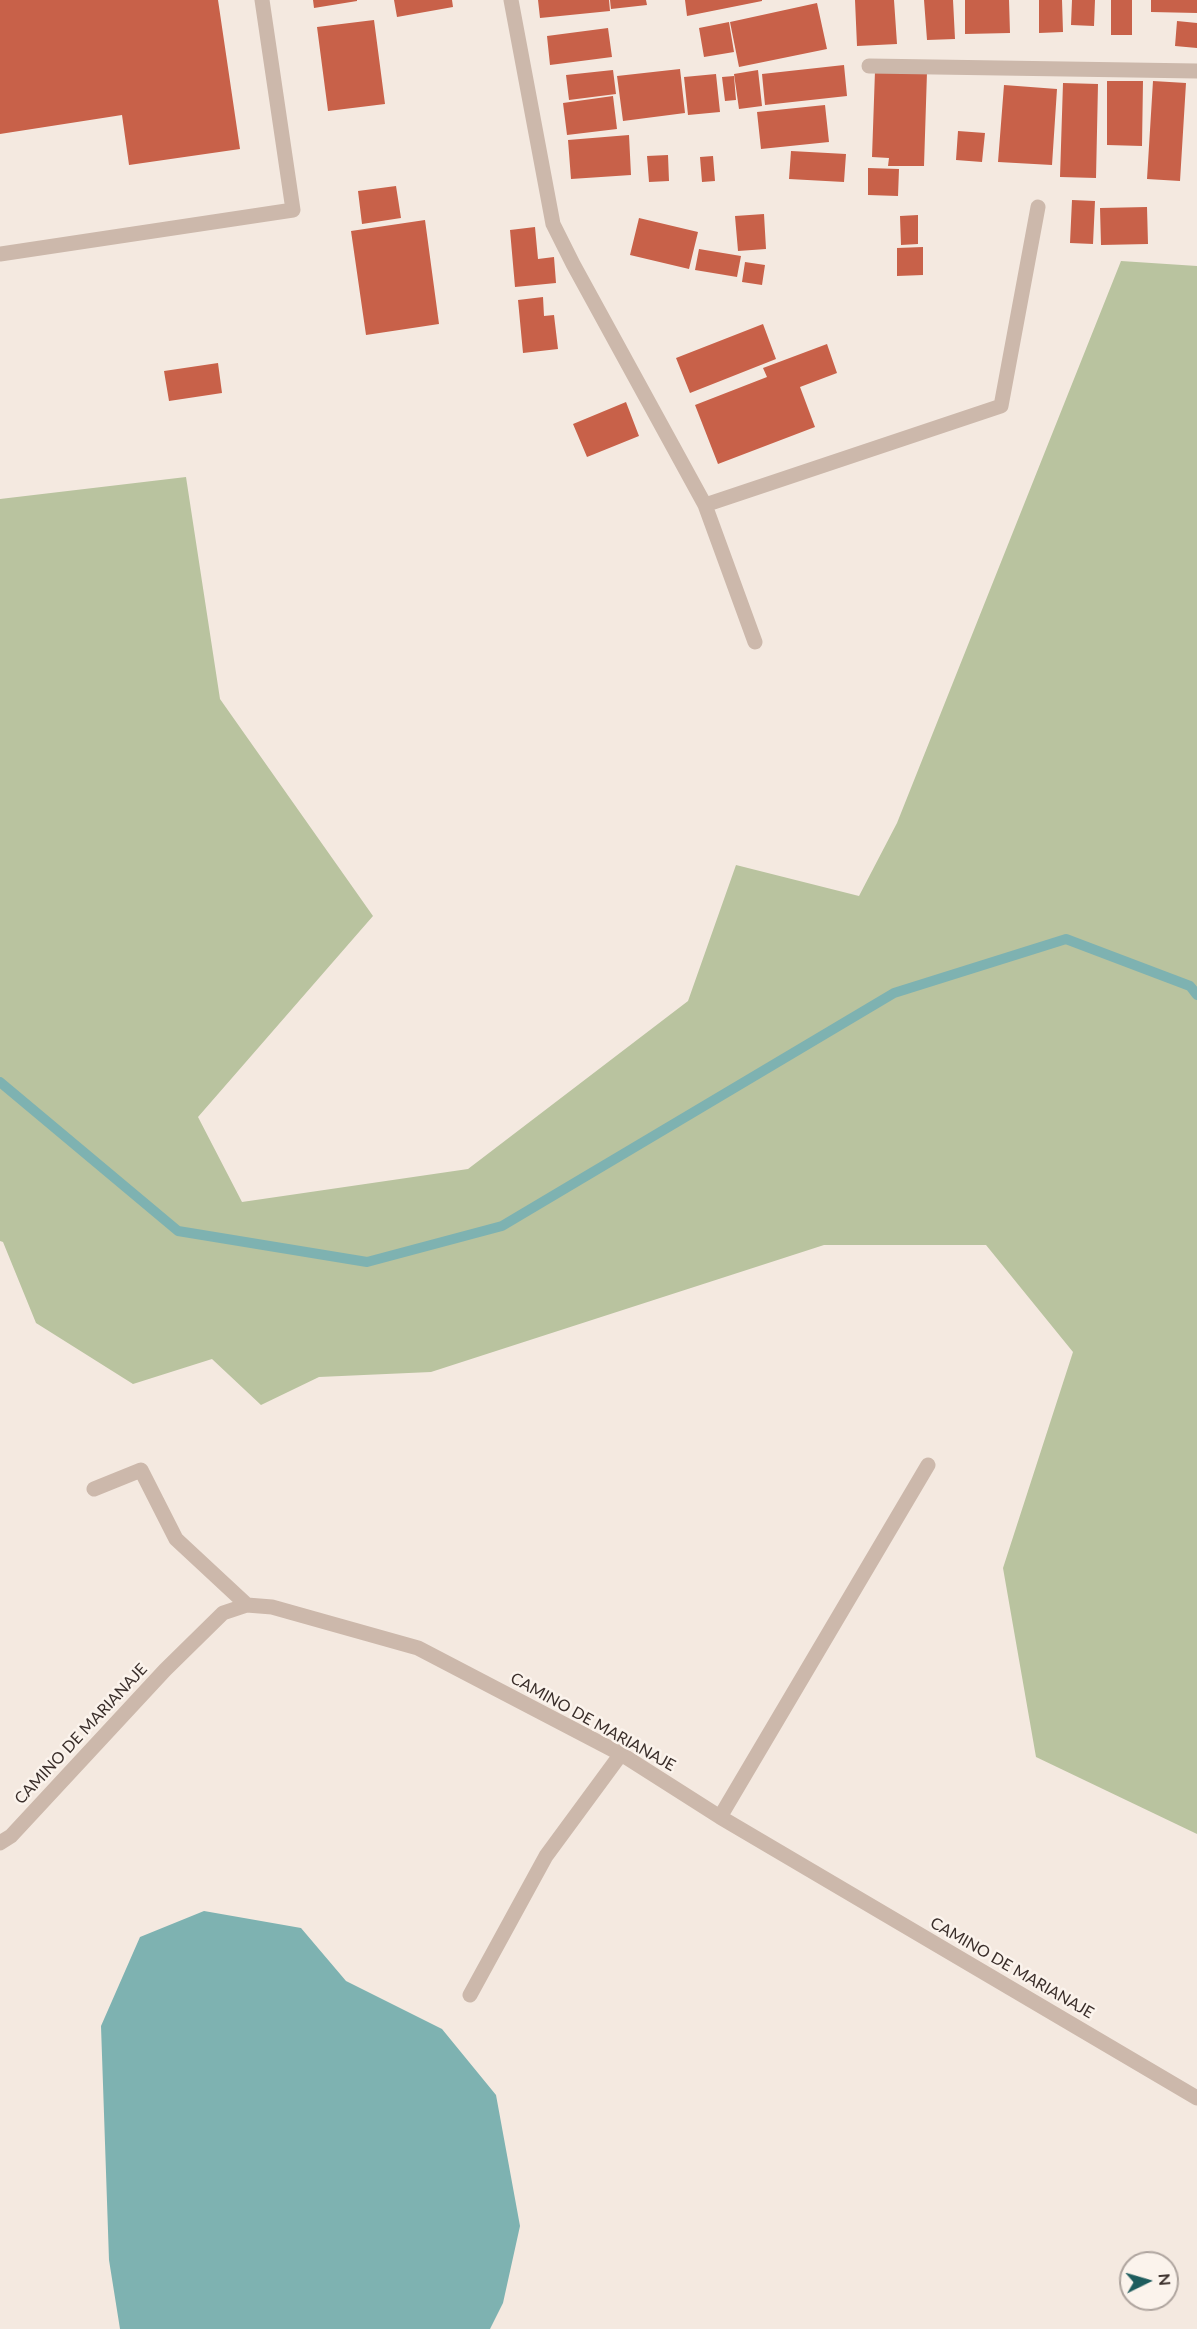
<!DOCTYPE html>
<html>
<head>
<meta charset="utf-8">
<style>
  body { margin:0 }
  #map { position:relative; width:1197px; height:2329px; overflow:hidden; background:#f4e9e0; font-family:Lato,sans-serif }
  canvas { display:block }
  .north { position:absolute; left:1119px; top:2251px; width:60px; height:60px; box-sizing:border-box; background:#fbf3ec; border:2px solid #aea49e; border-radius:50%; rotate:85deg; font-size:16px; font-weight:700; line-height:24px; text-align:center; color:#3a2e2a }
  .north::after { content:''; display:block; margin:auto; width:21px; height:27px; background:#1e5c5d; clip-path:polygon(50% 0,100% 100%,50% 72%,0 100%) }
</style>
</head>
<body>
<div id="map">
<canvas width="1197" height="2329"></canvas>
<div class="north">N</div>
</div>
<script>
const c = document.querySelector('canvas').getContext('2d');
c.lineJoin = 'round';
function fill(path, color) { c.fillStyle = color; c.fill(path, 'evenodd'); }
function trace(path, color, width, dash) { c.strokeStyle = color; c.lineWidth = width; c.lineCap = dash ? 'butt' : 'round'; c.setLineDash(dash || []); c.stroke(path); }
function label(font, color, halo, rows, align = 'center') {
  c.font = font + ' Lato,sans-serif'; c.lineWidth = 5; c.setLineDash([]); c.textBaseline = 'middle'; c.strokeStyle = halo; c.fillStyle = color; for (const [text, x, y, turn = 0] of rows) {
    c.save(); c.translate(x, y); c.rotate((+turn || 0) * Math.PI / 180); c.textAlign = isNaN(turn) ? turn : align; if (halo) c.strokeText(text, 0, 0); c.fillText(text, 0, 0); c.restore();
  }
}
fill(new Path2D(`
  M1121,261L1197,266V1834L1036,1757L1003,1568L1073,1352L986,1245H824L431,1372L319,1377L261,1405L212,1359L133,1384L36,1323L3,1242L0,1241V499L186,477L220,699L373,916L198,1117L242,1202L468,1169L688,1001L736,865L859,896L897,823Z`), '#b9c39f');
fill(new Path2D(`
  M204,1911L301,1928L346,1981L442,2029L496,2095L520,2226L503,2303L490,2329H120L109,2260L101,2026L140,1937Z`), '#7eb2b1');
trace(new Path2D(`
  M0,1082L178,1231L367,1262L502,1226L894,993L1066,939L1190,986L1197,995`), '#7eb2b1', 10);
fill(new Path2D(`
  M0,0H218L240,149L129,165L122,115L0,134Z
  M313,0H357V1L314,8Z
  M394,0H452L453,7L397,17Z
  M538,0H609L610,11L540,18Z
  M610,0H646L647,5L611,9Z
  M685,0H762V1L687,16Z
  M855,0H894L897,44L857,46Z
  M924,0H953L955,39L927,40Z
  M965,0H1009L1010,33L965,34Z
  M1039,0H1062L1063,32L1039,33Z
  M1072,0H1095L1094,26L1071,25Z
  M1111,0H1132V35H1111Z
  M1151,0H1197V13L1151,12Z
  M817,3L827,49L739,67L730,22Z
  M374,20L385,104L328,111L317,27Z
  M1177,21L1197,23V48L1175,46Z
  M729,22L734,52L704,57L699,28Z
  M608,28L612,57L550,65L547,36Z
  M844,65L847,96L765,105L762,74Z
  M680,69L685,113L623,121L617,76Z
  M613,70L616,94L569,100L566,75Z
  M758,70L762,106L739,109L734,74Z
  M875,71L927,72L924,166H888L889,158L872,157Z
  M716,74L720,112L688,115L684,77Z
  M734,76L736,100L725,101L722,77Z
  M1107,81H1143L1142,146L1107,145Z
  M1153,81L1186,83L1180,181L1147,179Z
  M1063,83L1098,84L1096,178L1060,177Z
  M1004,85L1057,89L1052,165L998,162Z
  M613,96L617,129L567,135L563,103Z
  M825,105L829,142L761,149L757,112Z
  M958,131L985,133L982,162L956,160Z
  M629,135L631,175L571,179L568,140Z
  M791,151L846,154L844,182L789,179Z
  M668,155L669,181L649,182L647,156Z
  M713,156L715,181L702,182L700,157Z
  M868,168L899,169L898,196L868,195Z
  M396,186L401,218L362,224L358,191Z
  M1072,200L1095,201L1093,244L1070,243Z
  M1147,207L1148,244L1101,245L1100,208Z
  M764,214L766,249L738,251L735,216Z
  M918,215V244L901,245L900,216Z
  M639,218L698,232L689,269L630,255Z
  M425,220L439,324L366,335L351,231Z
  M535,227L538,259L554,257L556,283L515,287L510,230Z
  M923,247V275L897,276V248Z
  M699,249L741,256L737,277L695,270Z
  M745,262L765,265L762,285L742,282Z
  M543,297L544,316L554,315L558,349L523,353L518,300Z
  M763,324L776,359L690,393L676,358Z
  M827,344L837,373L800,387L815,427L718,464L695,405L767,377L763,368Z
  M218,363L222,393L169,401L164,371Z
  M626,402L639,436L587,457L573,424Z`), '#c86149');
trace(new Path2D(`
  M511,0L553,224L573,264L705,505L755,642
  M869,66L1197,71
  M0,254L293,210L262,0
  M705,505L1001,406L1038,207
  M94,1489L141,1470L176,1539L247,1605
  M720,1817L928,1465
  M0,1843L11,1836L165,1670L223,1613L247,1605L272,1607L418,1648L621,1754L720,1817L1197,2098
  M470,1995L546,1856L621,1754`), '#ccb8ab', 15);
label('16px', '#3a2e2a', '#fbf3ec', [
  ["CAMINO DE MARIANAJE",593,1722,29],
  ["CAMINO DE MARIANAJE",81,1734,-47],
  ["CAMINO DE MARIANAJE",1012,1968,30]
]);
</script>
</body>
</html>
